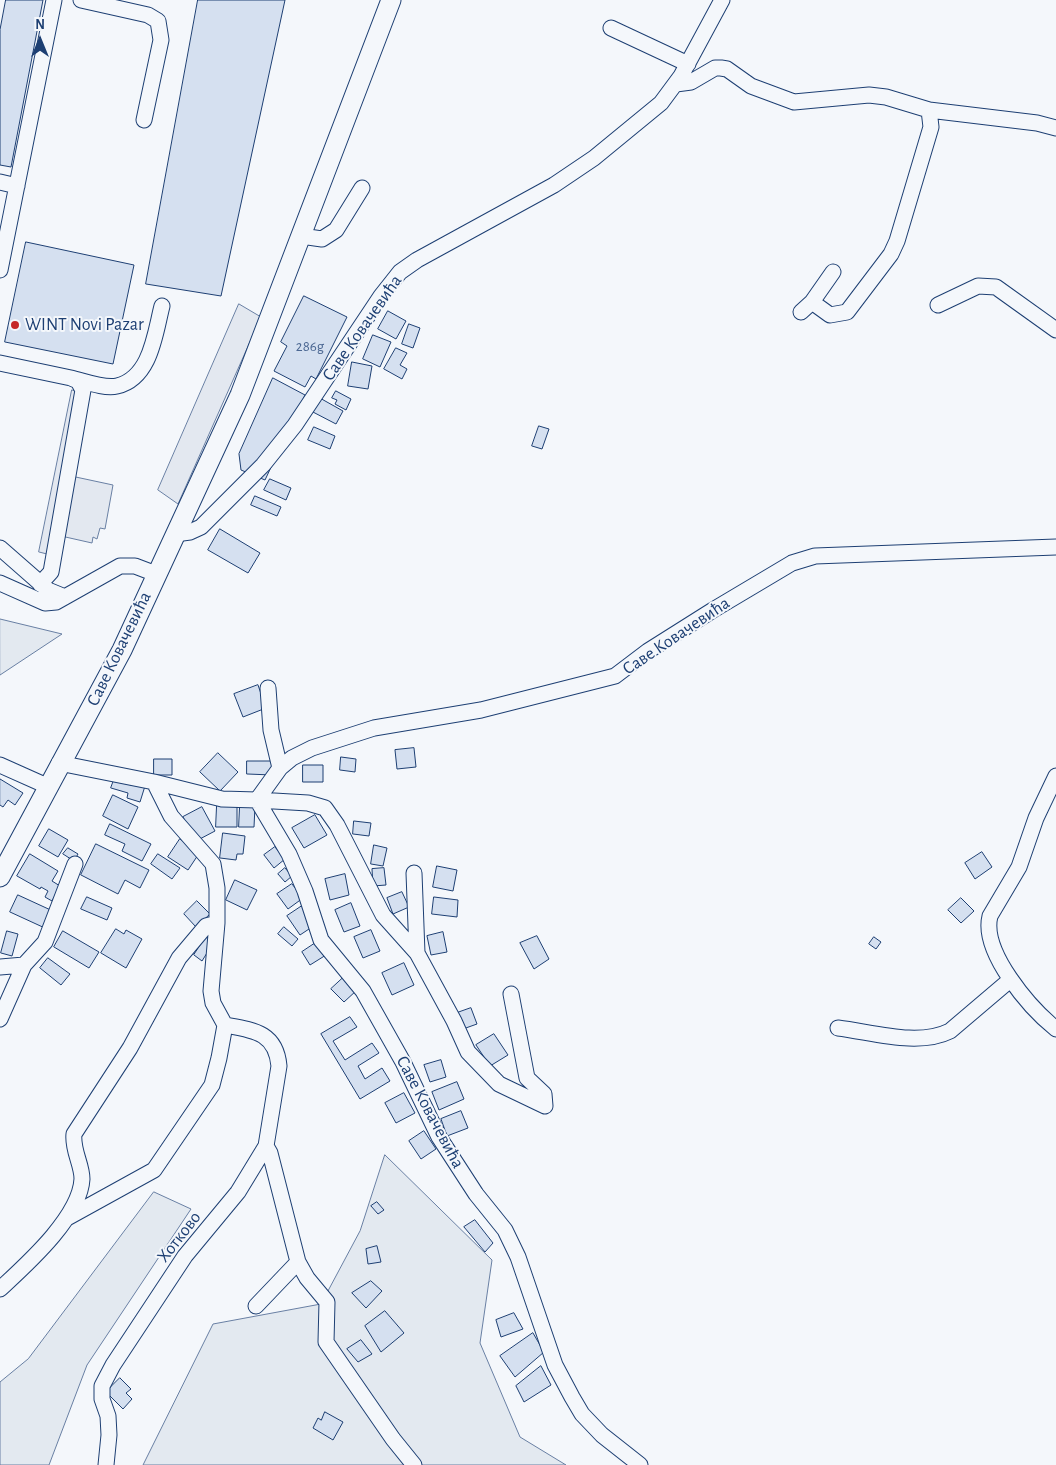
<!DOCTYPE html>
<html>
<head>
<meta charset="utf-8">
<style>
  body { margin:0 }
  #map { position:relative; width:1056px; height:1465px; overflow:hidden; background:#f4f7fb; font-family:"Alegreya Sans",sans-serif }
  canvas { display:block }
  .north { position:absolute; left:15px; top:15px; width:50px; height:50px; -webkit-text-stroke:4px #f4f7fb; paint-order:stroke; rotate:0deg; font-size:14px; font-weight:700; line-height:20px; text-align:center; color:#1d3f73 }
  .north::after { content:''; display:block; margin:auto; width:18px; height:22px; background:#1d3f73; clip-path:polygon(50% 0,100% 100%,50% 72%,0 100%) }
</style>
</head>
<body>
<div id="map">
<canvas width="1056" height="1465"></canvas>
<div class="north">N</div>
</div>
<script>
const c = document.querySelector('canvas').getContext('2d');
c.lineJoin = 'round';
function fill(path, color) { c.fillStyle = color; c.fill(path, 'evenodd'); }
function trace(path, color, width, dash) { c.strokeStyle = color; c.lineWidth = width; c.lineCap = dash ? 'butt' : 'round'; c.setLineDash(dash || []); c.stroke(path); }
function label(font, color, halo, rows, align = 'center') {
  c.font = font + ' "Alegreya Sans",sans-serif'; c.lineWidth = 4; c.setLineDash([]); c.textBaseline = 'middle'; c.strokeStyle = halo; c.fillStyle = color; for (const [text, x, y, turn = 0] of rows) {
    c.save(); c.translate(x, y); c.rotate((+turn || 0) * Math.PI / 180); c.textAlign = isNaN(turn) ? turn : align; if (halo) c.strokeText(text, 0, 0); c.fillText(text, 0, 0); c.restore();
  }
}
const green = new Path2D(`
  M0,619L62,634L0,675Z
  M385,1155L492,1260L480,1343L520,1437L566,1465H143L213,1324L321,1304L360,1231Z
  M154,1192L191,1209L87,1365L49,1465H0V1382L28,1359Z`);
fill(green, '#e3e9f0');
trace(green, '#687fa3', 1);
const parking = new Path2D(`
  M239,304L261,317L178,504L158,490Z
  M72,390L80,392L47,554L39,552Z
  M71,476L113,485L105,529L100,528L97,539L93,537L92,543L61,536Z`);
fill(parking, '#e3e8f0');
trace(parking, '#687fa3', 1);
const building = new Path2D(`
  M6,0H43L11,167L0,165V30Z
  M198,0H285L221,296L146,284Z
  M26,242L134,265L113,364L5,342Z
  M304,296L347,317L316,379L311,376L305,387L274,371L287,346L281,342Z
  M388,311L406,321L396,339L378,329Z
  M409,324L420,328L413,348L402,344Z
  M373,335L391,342L380,367L363,359Z
  M396,348L407,353L400,365L407,369L402,379L384,369Z
  M352,362L372,366L368,389L348,386Z
  M273,378L305,395L265,480L241,470L239,454Z
  M336,391L351,399L346,410L335,404L337,400L332,398Z
  M318,397L343,411L336,424L311,411Z
  M539,426L549,429L542,449L532,446Z
  M314,427L335,436L330,449L308,440Z
  M270,479L291,488L286,500L264,490Z
  M255,496L281,507L277,516L251,505Z
  M220,529L260,553L248,573L208,550Z
  M258,685L266,708L243,717L234,694Z
  M414,748L416,767L397,769L395,750Z
  M218,753L238,772L220,791L200,772Z
  M341,757L356,759L355,772L340,770Z
  M154,759H172V775H154Z
  M247,761H272V775L247,774Z
  M303,765H323V782H303Z
  M0,779L23,793L15,805L8,800L3,807L0,805Z
  M114,780L131,785L132,782L145,786L140,802L127,798L128,793L111,788Z
  M113,795L138,807L128,829L103,816Z
  M217,805H237V827H216Z
  M240,806H255L254,827H239Z
  M202,807L215,831L196,841L183,817Z
  M315,815L327,835L304,848L292,828Z
  M354,821L371,823L369,836L353,834Z
  M110,824L151,844L142,861L122,851L125,844L105,835Z
  M49,829L68,840L58,857L39,846Z
  M223,833L245,836L243,854H237L236,860L220,858Z
  M180,839L200,852L188,870L168,857Z
  M96,844L149,870L140,888L125,880L118,894L81,875Z
  M374,845L387,848L383,866L371,864Z
  M275,847L285,859L274,868L264,855Z
  M68,848L78,854L74,861L63,854Z
  M982,852L992,867L975,879L965,863Z
  M30,854L58,871L52,881L60,886L52,901L45,897L48,891L41,887L40,889L17,876Z
  M158,854L180,868L172,879L151,864Z
  M437,866L457,870L453,891L433,887Z
  M285,868L292,876L285,882L278,874Z
  M384,868L386,885L373,886L372,869Z
  M345,874L349,895L330,900L325,879Z
  M235,880L257,890L247,910L226,900Z
  M292,884L303,898L288,909L277,894Z
  M402,892L409,907L393,914L387,898Z
  M18,895L55,912L47,929L10,912Z
  M87,897L112,908L107,920L81,909Z
  M434,897L458,900L457,917L432,914Z
  M961,898L974,911L961,923L948,910Z
  M197,901L210,914L196,927L184,914Z
  M351,903L360,926L344,932L335,910Z
  M302,906L315,925L300,935L287,916Z
  M284,927L298,939L292,946L278,934Z
  M116,929L124,934L126,930L142,939L126,968L101,953Z
  M371,930L380,951L363,958L354,937Z
  M7,931L18,934L12,956L1,953Z
  M63,931L99,952L89,968L54,947Z
  M443,932L447,952L431,955L427,936Z
  M207,935L215,940L202,961L194,955Z
  M537,936L549,959L534,969L520,943Z
  M874,937L881,942L876,949L869,944Z
  M317,942L326,955L310,965L302,952Z
  M48,958L70,974L61,985L40,968Z
  M404,963L414,985L392,995L382,973Z
  M344,977L357,990L344,1002L331,989Z
  M471,1008L477,1024L463,1029L457,1013Z
  M350,1017L357,1027L333,1041L345,1060L372,1043L379,1053L358,1066L365,1079L382,1068L390,1081L360,1099L321,1034Z
  M494,1034L508,1055L490,1066L476,1045Z
  M441,1060L446,1077L430,1082L424,1065Z
  M457,1082L464,1099L439,1110L432,1092Z
  M404,1093L415,1113L396,1123L385,1103Z
  M461,1111L468,1128L447,1136L441,1119Z
  M424,1131L436,1149L421,1159L409,1141Z
  M377,1202L384,1210L378,1214L371,1206Z
  M475,1220L493,1243L485,1252L464,1227Z
  M377,1246L381,1262L368,1264L366,1249Z
  M371,1281L382,1291L366,1308L352,1293Z
  M385,1311L404,1333L381,1352L365,1326Z
  M514,1313L523,1329L501,1337L496,1320Z
  M533,1333L544,1352L515,1377L500,1356Z
  M361,1340L372,1354L358,1362L347,1349Z
  M541,1366L551,1385L524,1402L516,1386Z
  M120,1378L131,1389L126,1393L132,1399L123,1409L106,1392Z
  M325,1412L343,1422L333,1440L313,1428L318,1418L321,1420Z`);
fill(building, '#d5e0f0');
trace(building, '#1d3f73', 1);
const minor = new Path2D(`
  M81,0L148,15L158,21L161,40L144,120
  M611,28L688,64
  M676,84L691,82L715,68H721L727,69L751,86L794,102L869,95L886,97L929,110L1037,123L1056,128
  M0,182L17,186
  M301,236L322,239L336,230L362,188
  M0,270L54,0
  M812,302L830,315L847,312L891,254L897,241L931,127L929,110
  M938,305L978,286L996,287L1056,330
  M801,312L812,302L833,272
  M0,363L71,378L78,381L83,390L51,572L40,584
  M71,378C84,381 104,389 117,386C151,378 155,333 162,306
  M175,534L190,532L201,527L263,465L295,425L381,296L400,272L417,260L554,185L594,158L661,103L681,76L722,0
  M0,548L48,590L65,597
  M0,583L45,603L56,602L120,566H135L156,574
  M268,688L271,730L280,768
  M59,763L154,782L222,799L257,800L289,854L305,891L321,940L363,991L403,1062L439,1137L476,1194L505,1230L518,1257L555,1365L572,1397L582,1414L602,1435L640,1465
  M0,765L47,786
  M1056,776L1036,818L1019,867L990,916C981,952 1030,1008 1056,1029
  M257,800L280,768L292,758L312,748L374,728L481,710L615,676L648,651L713,610L792,563L815,556L1056,547
  M257,800L308,803L325,808L337,825L383,915L417,953L454,1021L468,1052L499,1084L545,1106L544,1094L527,1078L511,994
  M414,873L417,953
  M0,967L24,965
  M0,1019L24,965L45,942L75,864
  M838,1028C872,1032 918,1047 950,1031L1010,980
  M67,1218L154,1170L212,1085L219,1058L225,1025L213,1003L211,991L217,923V888L213,864L171,816L154,782
  M298,1262L307,1278L327,1302L326,1342L393,1439L414,1465
  M0,1289C27,1264 80,1217 82,1179C82,1164 72,1150 74,1134L130,1048L179,958L206,926L217,923
  M256,1306L298,1262L270,1153L266,1146
  M106,1465L109,1435L108,1416L102,1399V1386L113,1365L185,1256L238,1192L266,1146L279,1066C276,1032 253,1030 225,1025`);
const major = new Path2D(`
  M0,877L122,650L240,395L391,0`);
trace(minor, '#1d3f73', 17);
trace(major, '#1d3f73', 21);
trace(minor, '#f4f7fb', 15);
trace(major, '#f4f7fb', 19);
for (const [x, y, r, color] of [
  [15,325,5,"#c62828"]
]) { const dot = new Path2D(); dot.arc(x, y, r, 0, 2 * Math.PI); c.fillStyle = color; c.fill(dot); trace(dot, '#f4f7fb', 2); }
label('15px', '#4b6792', null, [
  ["286g",310,346]
]);
label('18px', '#1d3f73', '#f4f7fb', [
  ["WINT Novi Pazar",25,325]
], 'left');
label('18px', '#1d3f73', '#f4f7fb', [
  ["Саве Ковачевића",362,328,-55],
  ["Саве Ковачевића",676,636,-34],
  ["Саве Ковачевића",119,649,-64],
  ["Саве Ковачевића",430,1112,62],
  ["Хотково",179,1237,-52]
]);
</script>
</body>
</html>
